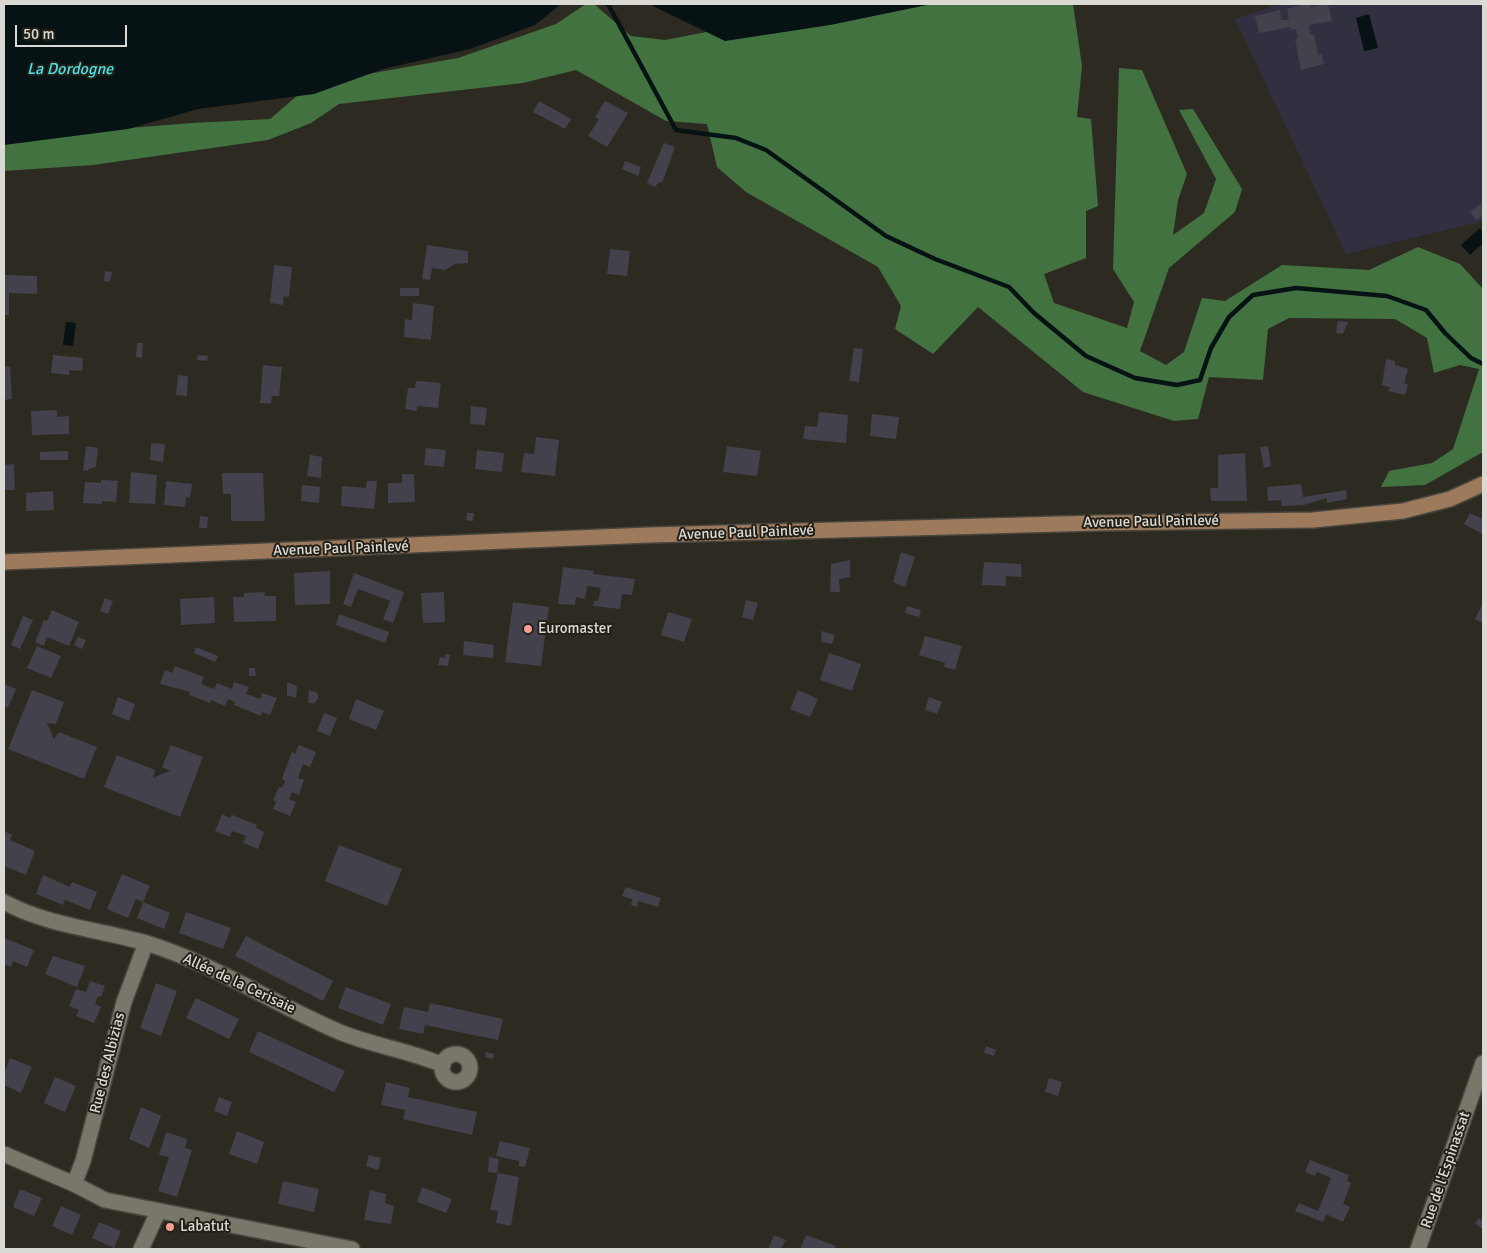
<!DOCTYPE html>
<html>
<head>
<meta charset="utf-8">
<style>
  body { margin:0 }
  #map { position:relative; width:1487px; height:1253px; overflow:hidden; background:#2d2b21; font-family:Signika,sans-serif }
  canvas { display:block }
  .frame { position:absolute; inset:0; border:5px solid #dbd9d3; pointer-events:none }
  .scale { position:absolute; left:15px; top:25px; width:112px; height:22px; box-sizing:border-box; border:2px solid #dbd9d3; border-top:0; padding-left:6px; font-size:15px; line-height:18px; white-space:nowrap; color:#dbd9d3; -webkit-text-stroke:4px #232117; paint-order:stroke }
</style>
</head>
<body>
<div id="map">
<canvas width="1487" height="1253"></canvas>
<div class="frame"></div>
<div class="scale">50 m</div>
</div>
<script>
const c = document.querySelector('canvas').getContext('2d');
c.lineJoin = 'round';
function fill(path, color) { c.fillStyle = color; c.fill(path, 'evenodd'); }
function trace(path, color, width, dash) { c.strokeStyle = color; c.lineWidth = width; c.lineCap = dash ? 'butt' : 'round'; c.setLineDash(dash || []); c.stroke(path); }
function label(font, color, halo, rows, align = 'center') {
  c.font = font + ' Signika,sans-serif'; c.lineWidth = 4; c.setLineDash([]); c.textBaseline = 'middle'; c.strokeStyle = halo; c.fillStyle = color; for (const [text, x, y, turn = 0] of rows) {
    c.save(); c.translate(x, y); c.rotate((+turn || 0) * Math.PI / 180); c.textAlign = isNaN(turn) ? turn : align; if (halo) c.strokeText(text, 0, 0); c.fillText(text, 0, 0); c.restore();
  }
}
fill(new Path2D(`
  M1278,4H1483V221L1346,254L1235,19Z`), '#322f40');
fill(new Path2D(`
  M586,4H594L631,36L665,40L779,18L874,4H1073L1082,66L1077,117L1091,119L1098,206L1086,211V258L1044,274L1054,303L1127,328L1134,302L1113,269L1119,68L1142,70L1187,174L1178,200L1173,235L1204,213L1216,179L1179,110L1193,109L1242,189L1235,212L1169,268L1140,351L1166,365L1184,352L1202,298L1225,301L1282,265L1369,270L1418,247L1460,264L1483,289V452L1425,485L1381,487L1389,471L1432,463L1453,449L1479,369L1460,365L1434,373L1427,338L1395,319L1289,318L1268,329L1263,380L1209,377L1198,419L1174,421L1083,392L978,307L933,354L895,329L901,306L878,267L746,192L717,167L707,124L666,121L576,70L523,83L339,104L311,123L268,140L93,165L4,171V138L192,123L270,119L311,84L458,58L556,24Z`), '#427240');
fill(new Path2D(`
  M4,4H561L535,25L470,49L383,69L314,94L198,109L128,129L4,145Z
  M649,4H932L830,25L725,41Z
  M1369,14L1378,48L1364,51L1356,18Z
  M1480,228L1483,233V243L1470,255L1461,245Z
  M66,322L76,323L73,346L63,345Z`), '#061213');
trace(new Path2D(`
  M608,4L676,130L736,138L766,150L886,236L935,259L1009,287L1034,313L1086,356L1135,378L1177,385L1200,380L1211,348L1229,317L1253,295L1296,288L1387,296L1426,310L1445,333L1471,358L1483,364`), '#061213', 4.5);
fill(new Path2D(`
  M1305,4H1310L1311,7L1328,4L1332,21L1309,25L1310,35L1314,34L1318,55L1322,54L1324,64L1301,70L1295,39L1298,38L1296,29L1291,30V27L1259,33L1255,16L1280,10L1281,20H1289L1287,9Z
  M539,101L571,119L565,129L533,112Z
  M605,101L628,113L607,147L588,136L599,119L595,117Z
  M664,143L675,147L662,183L659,182L655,187L647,183Z
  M625,161L641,167L638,176L622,169Z
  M1481,203L1483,215L1476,220L1470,212Z
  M427,245L468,251V263L455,264L445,270L432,268L430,280L422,279Z
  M610,249L630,251L627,276L607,274Z
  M274,265L292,267L289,297L284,296L283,305L270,303Z
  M105,271L112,272L110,282L104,281Z
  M4,275L37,276V294L9,293V315H4Z
  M400,288H419V296H400Z
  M413,303L434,306L431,340L404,337L405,319L412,320Z
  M1338,321L1348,322L1343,334L1336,333Z
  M137,343H143L142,358L136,357Z
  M854,348L863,349L859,382L849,381Z
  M53,355L83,358L82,371L69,370V375L51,373Z
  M198,355L208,356L207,361L197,360Z
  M1386,359L1395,361V365L1408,369L1404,383L1408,385L1405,395L1388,391L1390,387L1382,385Z
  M263,365L282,367L279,396H272L271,404L260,403Z
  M10,366L12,399L4,400V367Z
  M178,375L188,376L187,396L176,395Z
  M416,381L441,383L438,408L417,406V411L405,409L408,388H415Z
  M471,406L487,408L485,425L470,424Z
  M57,410V417L69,416V434L32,435L31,411Z
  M819,412L848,415L846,443L803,439L805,426L817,427Z
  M872,414L899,417L896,439L870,436Z
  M536,437L559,440L555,476L521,472L524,453L534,454Z
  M151,443L165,444L163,462L150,460Z
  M86,446L98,448L96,467L89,469L88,471L83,470Z
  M727,446L761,451L757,476L723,472Z
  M1268,446L1271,466L1264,468L1260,447Z
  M426,448L446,450L444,467L424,465Z
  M477,450L504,453L502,472L475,469Z
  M68,451V460H40V452Z
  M1245,453L1247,501H1211L1210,488H1218V455Z
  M310,455L322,457L321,478L307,476Z
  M14,464L15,490H4V465Z
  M131,472L157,475L155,504L129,503Z
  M222,473H263L265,521H231V494H223Z
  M402,474H414L415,502L388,503V483H402Z
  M101,480L118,481L116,502L102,501V504L83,503L85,482L101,483Z
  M166,481L192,484L190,498L186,497L185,507L164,505Z
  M367,481H377L374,509L341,506L342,486L366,488Z
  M1301,484L1303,497L1346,490L1347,499L1327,503V498L1304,505L1282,506L1281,500L1268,501L1267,487Z
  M302,485L320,487L319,503L301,501Z
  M53,491L54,510L26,511V493Z
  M467,513H474L473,521L466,520Z
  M1470,513L1483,519V534L1464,524Z
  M200,516L208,517L207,528H199Z
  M901,552L915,557L905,587L893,582Z
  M850,560V577L839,579L840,592H830L831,564Z
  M984,562L1021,564L1022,577L1006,576V586L982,585Z
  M563,567L594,571L593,574L635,579L632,595L622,594L620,609L593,606L594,601H598L601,588L587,586L585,599L576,597L575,605L558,604Z
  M330,571V604L295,605L294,573Z
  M354,573L404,592L393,623L383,619L390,601L358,589L351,607L343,604Z
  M265,592L264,596H276V621L234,622L233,597H244V593Z
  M444,592L445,622L423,623L421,593Z
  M214,597L215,623L181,625L180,599Z
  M105,598L113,601L108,614L100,611Z
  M746,600L758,603L753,620L742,617Z
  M513,602L549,607L541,666L505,662Z
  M1483,603V623L1475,619Z
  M907,606L921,610L919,617L905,613Z
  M52,610L79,622L69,646L47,637L44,646L35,642L44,620L47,621Z
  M668,612L692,619L684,642L661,635Z
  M339,614L389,632L385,643L336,625Z
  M23,616L33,620L20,649L11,645Z
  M821,631L835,635L832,644L822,642Z
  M925,636L962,646L955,670L944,667L945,663L919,655Z
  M78,637L86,640L82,649L74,645Z
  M464,641L494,645L493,658L463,655Z
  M37,646L61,656L51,678L27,668Z
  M196,647L218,656L215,662L194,653Z
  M829,653L861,664L852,691L820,680Z
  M445,654L450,655L448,666L438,665L440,657L445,658Z
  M175,666L204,677L201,684L214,689L217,683L232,689L234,682L249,687L246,694L260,699L262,693L277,698L270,715L262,712L261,716L234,705L235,702L228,699L225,706L211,700L210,703L189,695L190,692L160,684L165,670L172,673Z
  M249,668H255L256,676H249Z
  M287,682L297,686L296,698L287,695Z
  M4,684L16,689L8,708L4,706Z
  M32,690L64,702L56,724L47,723L54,739L59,732L97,747L84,779L8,749Z
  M309,690L318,693V699L313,704L308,702Z
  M798,690L818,699L810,717L790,709Z
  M118,697L135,704L129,721L112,714Z
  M929,697L942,702L937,714L925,710Z
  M356,699L384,711L376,730L349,719Z
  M324,713L337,718L330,736L317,731Z
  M171,745L203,757L180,817L104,787L117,755L155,770L153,778L170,771L162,767Z
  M299,745L316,752L310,767L303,764L298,778L304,780L299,795L292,792L289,799L296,802L290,816L273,809L276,802L273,800L279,787L282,788L285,781L282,779L284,773L292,752L295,754Z
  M222,814L230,818L232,815L257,825L256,828L264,832L258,849L243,843L246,836L232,831L230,837L215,831Z
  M4,831L12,835L10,840L35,851L26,875L4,866Z
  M339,845L402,869L387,906L325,881Z
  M122,874L150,886L143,902L170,913L164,929L137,918L143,902L136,899L128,918L107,909Z
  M43,875L70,887L72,882L97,892L90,910L65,900L63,905L36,894Z
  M626,887L661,898L658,907L638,901L637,907L631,905L632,899L622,896Z
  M186,912L231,928L223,949L179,933Z
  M246,936L333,981L323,1001L235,956Z
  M4,938L34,950L27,967L13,961L11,967L4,964Z
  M53,956L85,966L77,987L45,974Z
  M90,981L105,986L101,997L98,996L95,1004L101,1007L94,1023L76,1016L79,1010L69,1006L76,989L86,992Z
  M156,983L177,991L161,1036L140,1028Z
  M346,987L391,1004L383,1025L338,1008Z
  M196,998L239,1019L229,1039L186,1018Z
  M430,1003L503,1019L498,1040L425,1025L423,1034L399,1029L404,1007L428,1012Z
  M258,1031L345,1071L334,1092L249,1052Z
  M986,1046L996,1050L994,1056L984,1053Z
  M486,1052L494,1054L493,1059L485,1057Z
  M10,1058L32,1067L21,1093L4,1085V1074Z
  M55,1077L76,1086L65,1112L44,1103Z
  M1049,1078L1062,1082L1058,1096L1045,1092Z
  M386,1082L410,1088L408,1097L477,1112L472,1135L403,1119L405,1110L381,1105Z
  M219,1097L232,1102L227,1116L214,1111Z
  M141,1107L161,1116L149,1148L129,1139Z
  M237,1131L264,1142L257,1164L229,1154Z
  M166,1132L187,1139L185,1148L192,1150L177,1197L158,1191L169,1157L159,1155Z
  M500,1141L530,1148L525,1167L519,1166V1161L496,1156Z
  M369,1155L381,1158L378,1170L366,1166Z
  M489,1157L499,1159L497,1173L488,1172Z
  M1310,1160L1349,1175L1347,1181L1351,1183L1343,1204L1350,1207L1343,1222L1326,1214L1323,1222L1295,1211L1299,1203L1318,1211L1331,1178L1317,1172L1315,1176L1305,1172Z
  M498,1173L519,1177L511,1226L496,1223L498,1211L490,1210Z
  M283,1181L319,1189L314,1212L278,1204Z
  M422,1187L452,1199L446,1213L417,1202Z
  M20,1189L42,1198L34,1216L13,1207Z
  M370,1190L386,1194L385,1203L394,1206L391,1224L364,1220Z
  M61,1206L81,1215L72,1235L52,1226Z
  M1479,1218L1482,1220L1483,1218V1229L1475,1224Z
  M99,1222L121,1231L114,1248L92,1238Z
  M774,1235L786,1240L781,1249H768Z
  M806,1235L836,1246L835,1249H800Z`), '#43414b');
const minor = new Path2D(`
  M4,902C48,926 98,929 146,943C215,964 275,1005 342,1033C375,1046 411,1051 443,1065
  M442 1068a14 14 0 1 1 28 0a14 14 0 1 1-28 0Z
  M4,1154L74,1184L105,1200L352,1249
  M74,1184L83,1161L124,1002L146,943
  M141,1249L158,1212
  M1418,1249L1483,1063`);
const major = new Path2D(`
  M4,562L649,535L1098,523L1313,520L1403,511L1450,499L1483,484`);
trace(minor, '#48463e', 18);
trace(major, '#48463e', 18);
trace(minor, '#79766a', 15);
trace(major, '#9e7a5d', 15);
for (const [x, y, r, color] of [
  [528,629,5,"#f59c93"],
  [170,1227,5,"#f59c93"]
]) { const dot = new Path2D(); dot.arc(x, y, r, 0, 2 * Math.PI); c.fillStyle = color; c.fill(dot); trace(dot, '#232117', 2); }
label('15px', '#dbd9d3', '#232117', [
  ["Avenue Paul Painlevé",1151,522,-1],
  ["Avenue Paul Painlevé",746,533,-2],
  ["Avenue Paul Painlevé",341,549,-2],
  ["Allée de la Cerisaie",239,984,25],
  ["Rue des Albizias",108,1063,-76],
  ["Rue de l'Espinassat",1446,1170,-71]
]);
label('15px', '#dbd9d3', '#232117', [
  ["Euromaster",538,629],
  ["Labatut",180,1227]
], 'left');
label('italic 16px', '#4cdfeb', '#232117', [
  ["La Dordogne",70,70]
]);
</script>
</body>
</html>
